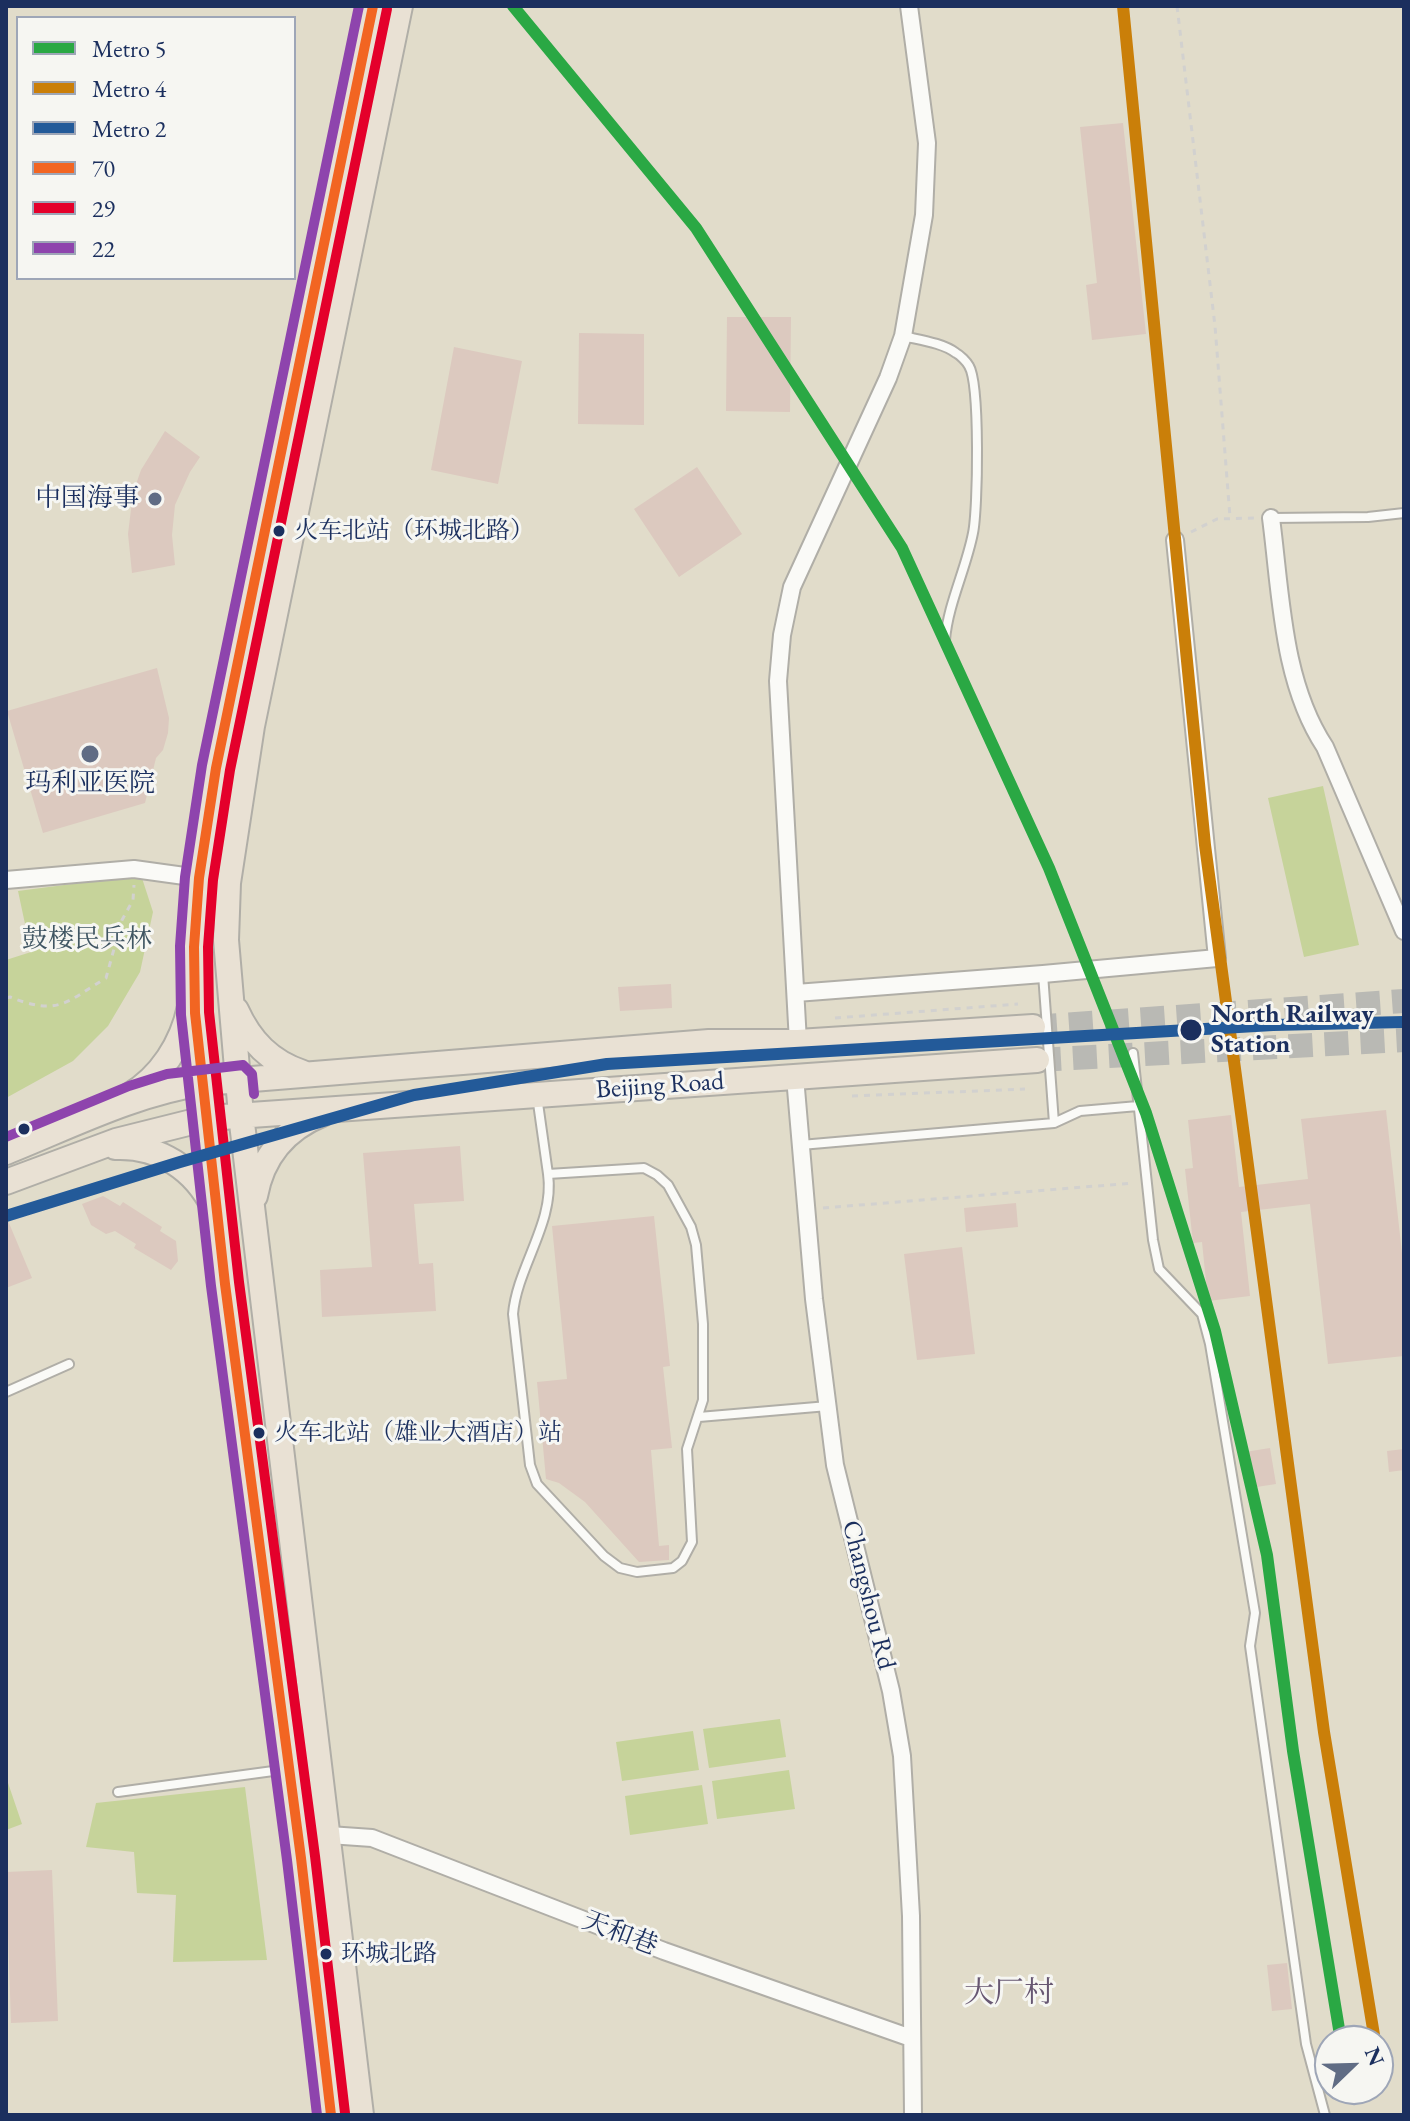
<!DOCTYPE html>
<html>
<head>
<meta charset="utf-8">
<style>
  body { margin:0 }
  #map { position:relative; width:1410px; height:2121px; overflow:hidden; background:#e1dcca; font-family:"EB Garamond",serif }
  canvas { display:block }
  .frame { position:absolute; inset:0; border:8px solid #1b2f5e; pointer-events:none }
  .legend { position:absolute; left:16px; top:16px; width:280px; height:264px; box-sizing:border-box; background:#f6f6f2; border:2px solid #9ea6b7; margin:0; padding:10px 14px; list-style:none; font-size:24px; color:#1b2f5e }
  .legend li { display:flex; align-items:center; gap:16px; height:40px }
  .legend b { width:40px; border:2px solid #9ea6b7 }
  .north { position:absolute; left:1314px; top:2025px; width:80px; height:80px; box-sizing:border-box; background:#f6f6f2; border:2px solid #9ea6b7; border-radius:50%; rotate:67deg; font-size:22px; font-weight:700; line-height:32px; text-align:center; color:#1b2f5e }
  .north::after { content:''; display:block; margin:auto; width:28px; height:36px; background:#606c84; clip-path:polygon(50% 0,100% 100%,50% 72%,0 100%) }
</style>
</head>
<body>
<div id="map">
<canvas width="1410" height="2121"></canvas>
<div class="frame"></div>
<ul class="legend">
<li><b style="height:10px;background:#2aa844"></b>Metro 5</li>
<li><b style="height:10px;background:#ca7f09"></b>Metro 4</li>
<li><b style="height:10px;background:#235a99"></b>Metro 2</li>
<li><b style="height:10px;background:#f26522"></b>70</li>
<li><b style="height:10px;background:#e4002b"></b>29</li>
<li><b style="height:10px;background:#8e44ad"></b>22</li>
</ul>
<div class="north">N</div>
</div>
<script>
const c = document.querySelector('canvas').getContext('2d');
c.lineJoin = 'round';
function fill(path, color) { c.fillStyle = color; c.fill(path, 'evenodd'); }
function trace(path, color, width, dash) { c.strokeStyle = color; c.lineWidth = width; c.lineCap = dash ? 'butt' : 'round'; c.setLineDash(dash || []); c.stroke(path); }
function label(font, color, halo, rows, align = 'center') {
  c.font = font + ' "EB Garamond","Noto Serif SC",serif'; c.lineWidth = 6; c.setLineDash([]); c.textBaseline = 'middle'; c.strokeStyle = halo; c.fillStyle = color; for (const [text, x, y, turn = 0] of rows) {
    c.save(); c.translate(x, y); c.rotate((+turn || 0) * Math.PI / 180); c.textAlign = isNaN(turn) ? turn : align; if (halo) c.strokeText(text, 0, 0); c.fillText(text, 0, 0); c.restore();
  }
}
fill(new Path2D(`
  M1323,786L1359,945L1304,957L1268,798Z
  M141,875L153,912L140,972L108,1026L73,1061L6,1098V960L31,952L18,891Z
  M780,1719L786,1757L709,1768L703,1729Z
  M693,1731L699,1770L622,1781L616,1742Z
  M789,1770L795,1809L717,1819L712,1781Z
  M6,1777L22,1824L6,1830Z
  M702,1785L708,1824L630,1835L625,1796Z
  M245,1787L267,1960L173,1962L176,1895L137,1893L134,1852L86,1847L96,1803Z`), '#c6d39a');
fill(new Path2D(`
  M1123,123L1146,334L1092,340L1086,285L1097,283L1080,127Z
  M727,317H791L790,412L726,411Z
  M579,333L644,334V425L578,424Z
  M454,347L522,361L498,484L431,470Z
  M165,431L200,457L190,472L175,505L172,535L175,565L132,573L128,534L133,493L141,470Z
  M697,467L742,534L679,577L634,509Z
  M157,668L169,718L168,733L163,750L156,758L145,803L43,833L7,711Z
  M671,984L672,1008L620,1011L618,987Z
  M1386,1110L1404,1271V1356L1328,1364L1310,1204L1241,1212L1250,1296L1208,1301L1202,1242L1193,1243L1185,1169L1193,1168L1188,1120L1231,1115L1239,1187L1308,1179L1301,1119Z
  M460,1146L464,1201L414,1204L419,1264L433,1263L436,1311L322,1317L320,1270L372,1267L363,1153Z
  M103,1196L120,1206L123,1202L162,1227L160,1231L176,1241L178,1261L171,1270L134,1248L136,1244L115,1231L106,1234L91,1225L82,1204Z
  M1016,1203L1018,1227L966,1232L964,1208Z
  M6,1216L32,1278L6,1288Z
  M654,1216L670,1366L663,1367L672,1448L651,1450L659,1546L669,1545V1560L639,1562L585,1502L559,1483L546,1479L537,1382L567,1379L552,1226Z
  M962,1247L975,1354L917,1360L904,1254Z
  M1270,1448L1276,1484L1250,1488L1245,1452Z
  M1404,1449V1470L1389,1472L1387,1451Z
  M52,1870L58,2021L11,2023L6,1872Z
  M1287,1963L1292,2009L1272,2011L1267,1965Z`), '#dcc9bf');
trace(new Path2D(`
  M1033,1027L1404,1001
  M1037,1060L1404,1040`), '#b9b9b4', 24, [24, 12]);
const lane = new Path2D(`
  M903,336C920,340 943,343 956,353C960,355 967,362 969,366C980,384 978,509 973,533C966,569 948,604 945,640
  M1271,518L1368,517L1404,513
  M1043,974L1054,1123
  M1133,1053L1153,1240L1159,1269L1202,1314L1210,1344L1255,1613L1250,1646L1306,2044L1325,2115
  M537,1096L548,1174C555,1222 517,1267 513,1314L530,1465L537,1484L604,1556L620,1568L637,1572L673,1568L682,1561L692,1542L687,1449L703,1400V1324L696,1245L691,1227L668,1185L657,1175L644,1168L548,1174
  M801,1145L1054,1123L1080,1111L1138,1106
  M6,1392L69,1364
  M699,1417L828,1406
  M118,1792L288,1769`);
const street = new Path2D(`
  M1271,518C1281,594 1282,682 1325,747L1404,931
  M6,880L134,869L199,878
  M796,993L1043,974L1217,958L1175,540
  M798,1042L778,681L782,635L792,587L888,378L903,336L924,215L927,143L909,6
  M795,1077L814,1299L835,1465L891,1691L902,1756L911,1916L913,2115
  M329,1835L372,1838L664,1951L911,2038`);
const primary = new Path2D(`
  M236,1010C250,1041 270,1062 303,1073
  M129,1096C161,1077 182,1044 190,1007
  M115,1147C159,1145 195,1169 214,1208
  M6,1152C71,1126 133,1094 203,1083L709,1042H798L1033,1027
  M6,1182L116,1141L208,1118L1037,1060
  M255,1196C262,1157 285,1129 322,1114
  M331,2115L301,1858L225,1284L195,1013L194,947L199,878L216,768L373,6
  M361,2115L241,1115L226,940L228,883L252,726L400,6`);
trace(lane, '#b0aea7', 12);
trace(street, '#b0aea7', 20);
trace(primary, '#b0aea7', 28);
trace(new Path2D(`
  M1177,6L1215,326L1230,517
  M1191,532L1217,519L1256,518
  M6,998L10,997C58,1016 65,1003 106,978L122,920L133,900L134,885
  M835,1018L1018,1004
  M852,1096L1025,1089
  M823,1208L1134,1183`), '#d2d1cf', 3, [6, 6]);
trace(lane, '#fafaf7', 8);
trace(street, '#fafaf7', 16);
trace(primary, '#e9e1d4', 24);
trace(new Path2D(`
  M331,2115L301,1858L225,1284L195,1013L194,947L199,878L216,768L373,6`), '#f26522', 10);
trace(new Path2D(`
  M345,2113L315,1856L239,1282L209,1012L208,947L213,880L230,770L387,9`), '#e4002b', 10);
trace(new Path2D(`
  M6,1137L129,1086L167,1074L243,1065L252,1074L254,1094
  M317,2115L287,1860L211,1286L181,1015L180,946L185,877L202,765L359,6`), '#8e44ad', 10);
trace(new Path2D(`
  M513,6L696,228L902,548L1049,868L1146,1113L1215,1331L1267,1555L1293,1751L1341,2041`), '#2aa844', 12);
trace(new Path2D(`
  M1123,6L1205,845L1324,1732L1375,2041`), '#ca7f09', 12);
trace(new Path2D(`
  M6,1216L180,1162L414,1095L607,1064L1273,1025L1404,1022`), '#235a99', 12);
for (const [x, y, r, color] of [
  [155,499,8,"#606c84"],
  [279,531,7,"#1b2f5e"],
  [90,754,10,"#606c84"],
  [1191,1030,12,"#1b2f5e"],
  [24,1129,7,"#1b2f5e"],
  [259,1433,7,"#1b2f5e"],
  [326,1954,7,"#1b2f5e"]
]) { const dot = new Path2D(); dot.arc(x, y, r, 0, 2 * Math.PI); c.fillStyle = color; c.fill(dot); trace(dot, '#f6f6f2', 3); }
label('24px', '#1b2f5e', '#f6f6f2', [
  ["火车北站（环城北路）",294,531],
  ["火车北站（雄业大酒店）站",274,1433],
  ["环城北路",341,1954]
], 'left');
label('26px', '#1b2f5e', '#f6f6f2', [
  ["中国海事",139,499],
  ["玛利亚医院",90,784,"center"]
], 'right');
label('26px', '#405663', '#f6f6f2', [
  ["鼓楼民兵林",87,940]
]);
label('bold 26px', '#1b2f5e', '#f6f6f2', [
  ["North Railway",1211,1015],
  ["Station",1211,1045]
], 'left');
label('26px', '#1b2f5e', '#f6f6f2', [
  ["Beijing Road",660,1086,-4],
  ["Changshou Rd",868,1595,76],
  ["天和巷",620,1934,21]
]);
label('30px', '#675772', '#f6f6f2', [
  ["大厂村",1009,1994]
]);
</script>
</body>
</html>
